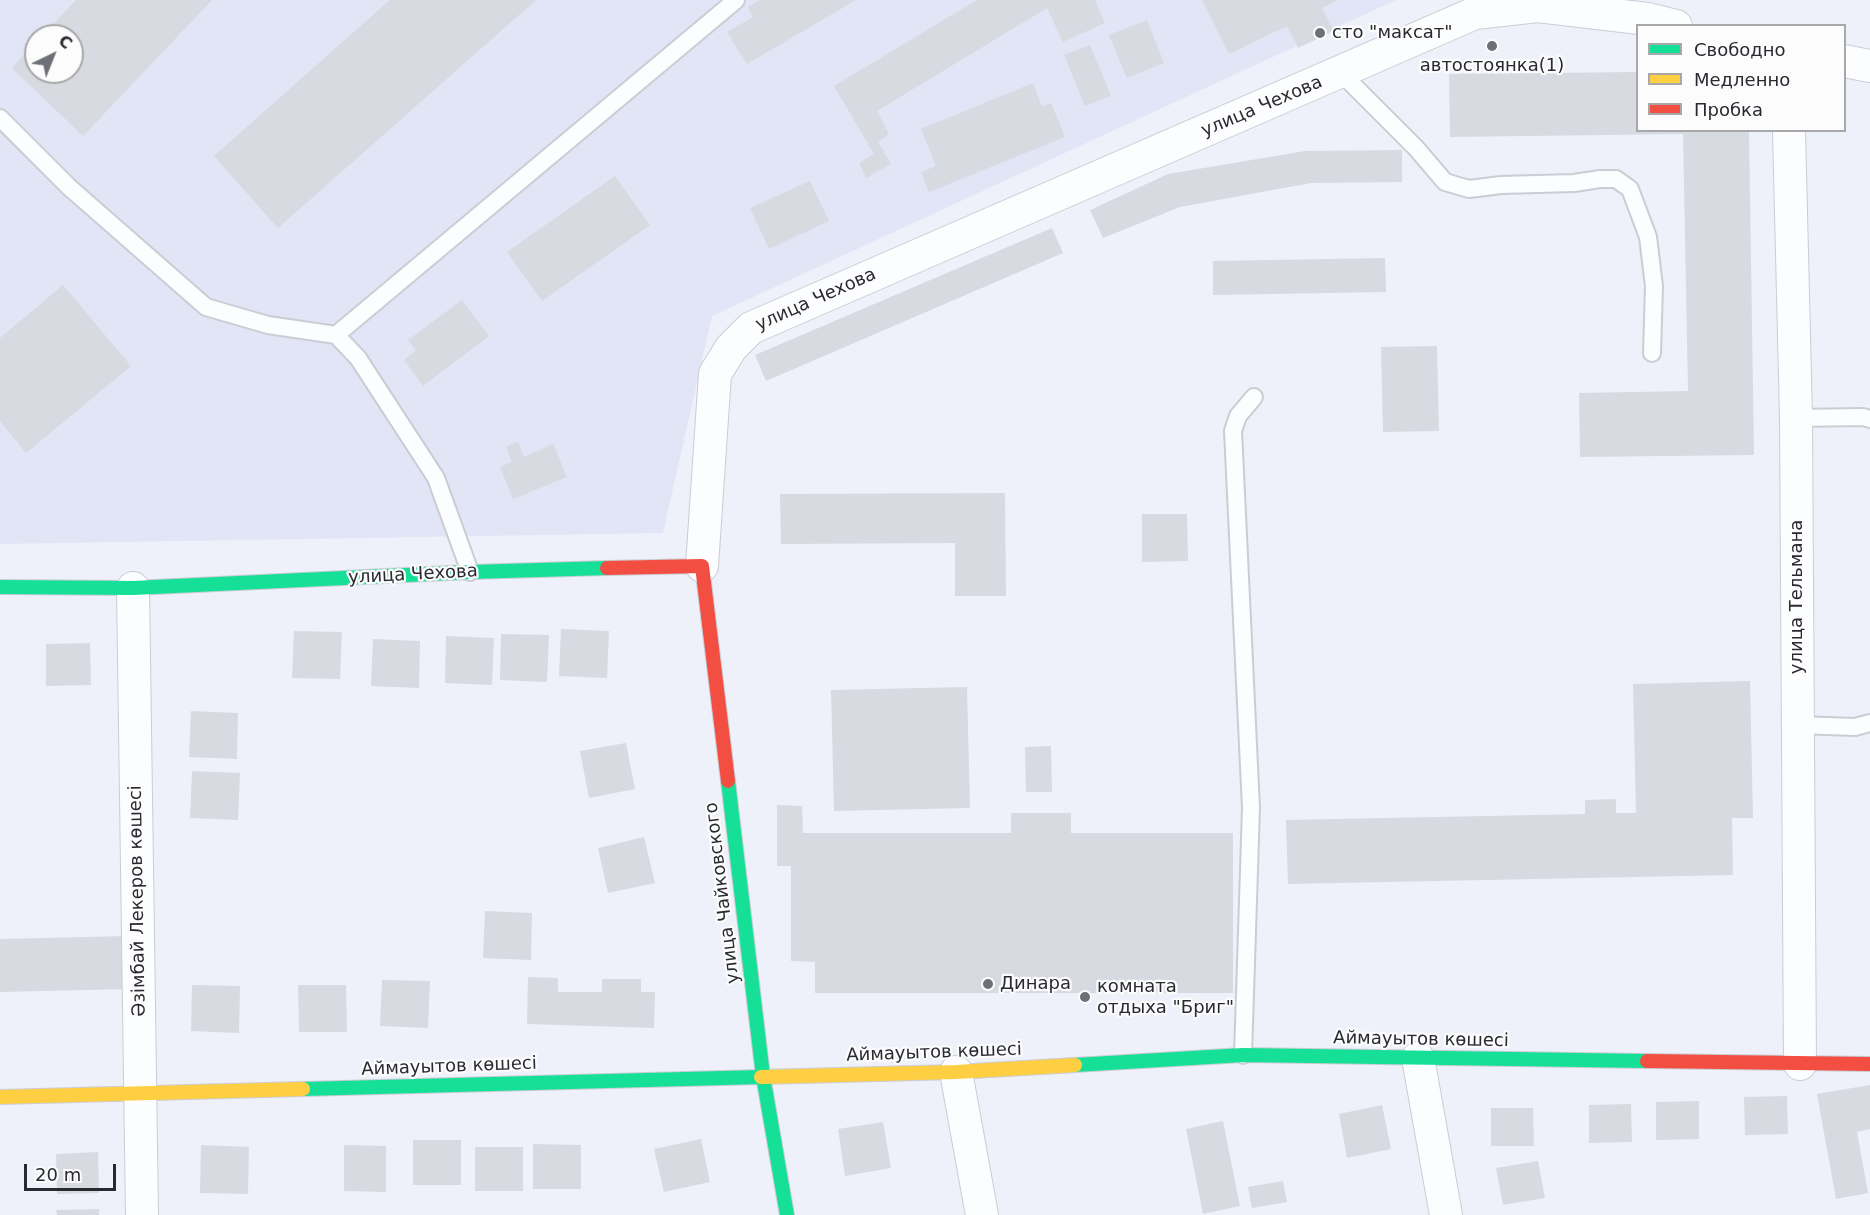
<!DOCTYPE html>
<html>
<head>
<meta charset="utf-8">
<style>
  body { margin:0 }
  #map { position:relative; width:1870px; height:1215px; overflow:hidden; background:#eef1fa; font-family:"DejaVu Sans",sans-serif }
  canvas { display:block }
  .legend { position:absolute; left:1636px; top:24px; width:210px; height:108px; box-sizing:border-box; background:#fcfcfc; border:2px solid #a8a8aa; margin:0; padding:8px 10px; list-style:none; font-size:18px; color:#292a30 }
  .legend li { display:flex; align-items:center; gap:12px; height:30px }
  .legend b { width:30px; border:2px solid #a8a8aa }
  .north { position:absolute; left:24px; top:24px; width:60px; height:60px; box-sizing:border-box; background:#fcfcfc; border:2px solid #a8a8aa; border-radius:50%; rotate:43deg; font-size:16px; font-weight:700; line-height:24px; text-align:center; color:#292a30 }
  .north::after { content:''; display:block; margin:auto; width:21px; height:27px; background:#6e7077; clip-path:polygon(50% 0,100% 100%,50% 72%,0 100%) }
  .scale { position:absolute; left:24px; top:1164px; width:92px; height:27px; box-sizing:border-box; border:3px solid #292a30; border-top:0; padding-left:8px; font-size:18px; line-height:21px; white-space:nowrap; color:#292a30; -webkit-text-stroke:4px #fcfcfc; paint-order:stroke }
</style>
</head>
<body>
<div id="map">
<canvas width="1870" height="1215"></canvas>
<ul class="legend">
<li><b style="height:8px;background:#16e098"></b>Свободно</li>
<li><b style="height:8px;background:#ffcf43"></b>Медленно</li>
<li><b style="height:8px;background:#f24e42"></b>Пробка</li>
</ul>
<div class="north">С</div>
<div class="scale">20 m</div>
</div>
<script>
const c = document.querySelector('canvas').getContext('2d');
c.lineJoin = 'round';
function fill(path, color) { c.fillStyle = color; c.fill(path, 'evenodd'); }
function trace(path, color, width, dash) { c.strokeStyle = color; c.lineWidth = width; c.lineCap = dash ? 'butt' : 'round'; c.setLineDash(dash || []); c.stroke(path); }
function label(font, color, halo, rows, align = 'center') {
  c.font = font + ' "DejaVu Sans",sans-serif'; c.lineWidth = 4.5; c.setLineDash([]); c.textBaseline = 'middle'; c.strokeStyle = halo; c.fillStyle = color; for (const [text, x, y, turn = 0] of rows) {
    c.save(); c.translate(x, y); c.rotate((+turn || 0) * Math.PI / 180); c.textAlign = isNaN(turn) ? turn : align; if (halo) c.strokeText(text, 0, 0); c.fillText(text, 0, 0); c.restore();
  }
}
fill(new Path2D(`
  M0,0H1396L712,316L663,533L0,544ZM36,36H72V72H36Z`), '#e1e5f6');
fill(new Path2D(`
  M76,0H212L83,136L12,68L36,42V72H72V36H42Z
  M390,0H536L278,228L214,156Z
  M760,0H856L747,64L727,32L753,17L748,7Z
  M977,0H1095L1105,23L1063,42L1047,8L877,111L889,134L878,142L891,164L866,178L859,163L874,154L834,86Z
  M1202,0H1338L1322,8L1334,31L1298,48L1287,26L1229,54Z
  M1147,20L1164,63L1127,78L1109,35Z
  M1090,45L1111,96L1085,106L1064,55Z
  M1638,72V130H1749L1754,455L1580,457L1579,393L1688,391L1683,134L1450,137L1449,74Z
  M1033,83L1042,107L1051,103L1065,137L929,192L921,172L936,166L921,129Z
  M1402,150V182L1311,183L1180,207L1103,238L1090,210L1168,174L1305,151Z
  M615,176L650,225L542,301L507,252Z
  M810,181L829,221L769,249L750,208Z
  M1052,228L1063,253L766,381L755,355Z
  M1385,258L1386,292L1213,295V261Z
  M63,285L131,366L26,453L0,421V338Z
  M462,300L489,336L423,386L404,360L416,350L408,340Z
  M1437,346L1439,431L1383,432L1381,347Z
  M518,442L524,457L553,444L567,477L513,499L500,467L512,462L506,447Z
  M1005,493L1006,596H955V543L781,544L780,494Z
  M1142,514H1187L1188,561L1142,562Z
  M561,629L609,631L607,678L559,676Z
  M294,631L342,632L340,679L292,678Z
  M501,634L549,635L547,682L500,680Z
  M446,636L494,638L492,685L445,683Z
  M373,639L420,641L419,688L371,686Z
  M90,643L91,685L46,686V644Z
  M1750,681L1753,818H1732L1733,875L1288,884L1286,820L1585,814V800L1616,799V813H1636L1633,684Z
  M967,687L970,808L834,811L831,690Z
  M191,711L238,713L237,759L189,757Z
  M626,743L635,789L589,798L580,751Z
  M1051,746L1052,792H1026L1025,747Z
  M192,771L240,773L238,820L190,818Z
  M777,805L802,806L803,833H1011V813H1071V833H1233V993H815V962L791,961V866H777Z
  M644,837L655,883L608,893L598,848Z
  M485,911L532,913L531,960L483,958Z
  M128,936L130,989L0,992V939Z
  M528,977L558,978V992H602V979H641V992H655L654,1028L527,1024Z
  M382,980L430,981L428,1028L380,1026Z
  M192,985L240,986L239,1033L191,1031Z
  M298,985H346L347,1032H299Z
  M1870,1085V1129L1857,1132L1868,1193L1836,1199L1817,1094Z
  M1787,1096L1788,1134L1745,1135L1744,1097Z
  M1699,1101V1139L1656,1140V1102Z
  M1631,1104L1632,1142L1589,1143V1105Z
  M1382,1105L1391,1149L1347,1158L1339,1114Z
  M1491,1108H1533L1534,1146H1491Z
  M1223,1121L1240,1206L1203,1214L1186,1129Z
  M883,1122L891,1168L845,1176L838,1129Z
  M701,1139L710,1182L664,1192L654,1149Z
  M413,1140H461V1185H413Z
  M533,1144L581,1145V1189H533Z
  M201,1145L249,1147L248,1194L200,1193Z
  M344,1145L386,1146V1192L344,1191Z
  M475,1147H523V1191H475Z
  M98,1152L99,1193L57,1194L56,1154Z
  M1538,1161L1545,1198L1503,1205L1496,1168Z
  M1283,1181L1287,1202L1252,1208L1248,1187Z
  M99,1209V1215H57L56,1210Z`), '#d7dae1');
const lane = new Path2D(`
  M1341,73L1416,148L1445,182L1469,189L1501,185L1574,183L1600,179H1616L1630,189L1648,237L1654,286L1652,353
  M0,118L69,187L206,307L268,325L336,335
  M1796,418L1863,417L1870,419
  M470,572L436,478L358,358L336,335L736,0
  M1798,725L1855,727L1870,723
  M1243,1055L1251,808L1233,431L1238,416L1254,397`);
const street = new Path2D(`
  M1844,61L1870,66
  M1789,130L1796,418L1800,1064
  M702,566L715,374L731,348L751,328L1475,13L1538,6L1648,19L1676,26
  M133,588L142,1215
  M1418,1058L1446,1215
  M956,1072L982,1215`);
const fast = new Path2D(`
  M0,587L133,588L470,572L607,568
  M728,781L763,1076L787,1215
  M1075,1065L1243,1055L1647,1061
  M303,1089L761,1077`);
const slow = new Path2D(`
  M761,1077L956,1072L1075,1065
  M0,1097L303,1089`);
const jam = new Path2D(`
  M607,568L702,566L728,781
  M1647,1061L1870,1064`);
trace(lane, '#cbcdd4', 20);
trace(street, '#cbcdd4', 34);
trace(fast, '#cbcdd4', 16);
trace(slow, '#cbcdd4', 16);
trace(jam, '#cbcdd4', 16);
trace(lane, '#fcfdfe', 16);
trace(street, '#fcfdfe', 32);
trace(fast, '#16e098', 14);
trace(slow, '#ffcf43', 14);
trace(jam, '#f24e42', 14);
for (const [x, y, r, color] of [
  [1320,33,6,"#6e7077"],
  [1492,46,6,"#6e7077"],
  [988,984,6,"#6e7077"],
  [1085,997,6,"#6e7077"]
]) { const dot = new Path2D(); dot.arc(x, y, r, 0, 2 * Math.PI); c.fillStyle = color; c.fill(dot); trace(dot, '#fcfcfc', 2); }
label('18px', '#292a30', '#fcfcfc', [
  ["сто \"максат\"",1332,33],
  ["автостоянка(1)",1492,66,"center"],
  ["Динара",1000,984],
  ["комната",1097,987],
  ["отдыха \"Бриг\"",1097,1008]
], 'left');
label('18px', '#292a30', '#fcfcfc', [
  ["улица Чехова",1262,107,-23],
  ["улица Чехова",816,300,-24],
  ["улица Чехова",413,575,-3],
  ["улица Тельмана",1797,597,-90],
  ["улица Чайковского",723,893,-97],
  ["Әзімбай Лекеров көшесі",138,901,-91],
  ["Аймауытов көшесі",1421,1040,1],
  ["Аймауытов көшесі",934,1053,-2],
  ["Аймауытов көшесі",449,1067,-2]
]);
</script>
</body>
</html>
